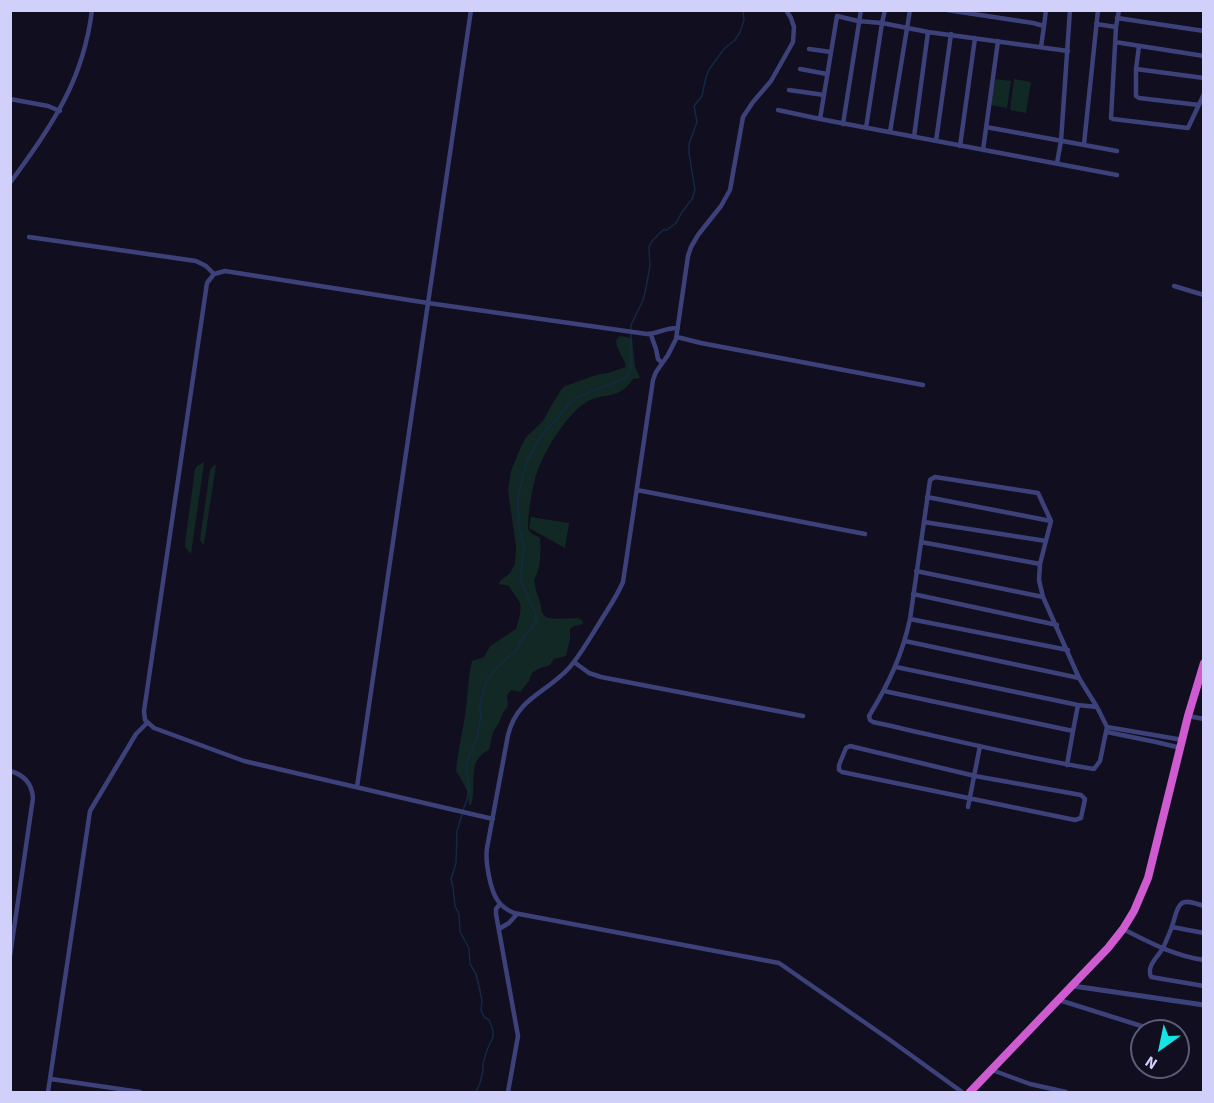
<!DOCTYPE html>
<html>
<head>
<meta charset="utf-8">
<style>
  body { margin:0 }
  #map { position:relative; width:1214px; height:1103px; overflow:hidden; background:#100e1f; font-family:"Source Sans 3",sans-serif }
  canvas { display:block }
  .frame { position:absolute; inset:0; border:12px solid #d1d0fb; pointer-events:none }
  .north { position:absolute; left:1130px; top:1019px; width:60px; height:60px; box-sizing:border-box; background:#100e1f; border:2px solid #5d5c77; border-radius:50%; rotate:213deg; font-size:16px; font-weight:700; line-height:24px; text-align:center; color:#d1d0fb }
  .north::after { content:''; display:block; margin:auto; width:21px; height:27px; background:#14e3e3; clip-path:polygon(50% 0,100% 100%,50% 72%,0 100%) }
</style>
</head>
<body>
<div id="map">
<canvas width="1214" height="1103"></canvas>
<div class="frame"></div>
<div class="north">N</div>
</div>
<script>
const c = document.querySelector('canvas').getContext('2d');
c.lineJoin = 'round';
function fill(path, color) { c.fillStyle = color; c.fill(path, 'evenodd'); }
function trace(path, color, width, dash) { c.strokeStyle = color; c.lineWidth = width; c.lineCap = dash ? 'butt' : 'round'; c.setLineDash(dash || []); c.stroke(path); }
fill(new Path2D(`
  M995,79L1011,81L1007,108L991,105Z
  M1014,79L1031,82L1026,113L1010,110Z
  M620,336L632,338L635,367L640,378L633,379C618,402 603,391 585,403C565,416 541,456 535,479C531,494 528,514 528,529L531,533L540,538C541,549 541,571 534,579C535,588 537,594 540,602C541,605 541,609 542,612C545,623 569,617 578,618L582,620L583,624L574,626L570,629V639L566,656L554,659L550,665L538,669L532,673L529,681L520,692L511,690L507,695L508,704L507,708L503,712L499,723L493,732L489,750C465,761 478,785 471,805H469C470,792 462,781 456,771C458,750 463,730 466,709C468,693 468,677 472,661L484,657L490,646L516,629C518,621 522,610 520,603C518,598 511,591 509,586L499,584L500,581L510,573L515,564L516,547L508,490L511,471L519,451L526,437L543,421L551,406L561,390L565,386L596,375L608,373L626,367C625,358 616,350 616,340Z
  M204,462V463L191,554L185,547V543L195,469L197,466Z
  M216,465L204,544H203L200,540L210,470L213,466Z
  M531,517L569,523L565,548L529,528Z`), '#122825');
trace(new Path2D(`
  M463,810L467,800L469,790L466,764L477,738L481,716L480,709L481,700L487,680L500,664L517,650L520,642L536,622V614L526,593L521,581V574L524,548L519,529L518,498L525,467L528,458L540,438L570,403L582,395L624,379L631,370V325L643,300L645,293L650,266L649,247L652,241L663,230H667L676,223L682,212L692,199L695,190L689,153V144L697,122L694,106L702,96L706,77L710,68L724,49L735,40L740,32L744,20L743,10
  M462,815L457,831L456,863L451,879L453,887L455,906L459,914L460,932L469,948L470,964L476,974L479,986L482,1001L481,1010L484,1017L489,1020L493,1030V1037L487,1050L483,1064V1071L480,1083L476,1092`), '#122a44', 1.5);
trace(new Path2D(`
  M786,10L791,18L794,27L793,42L771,81L753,102L743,117L730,190L721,206L698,235L691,247L688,256L676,339L668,355L656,372L653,380L623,582C617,596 608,609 600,622C590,638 581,654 569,668C545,694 517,698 508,735L487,848C485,861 490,890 498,901C502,907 507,910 514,913L779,963L890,1040L962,1092
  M947,10L1033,23L1044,26L1046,10
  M1119,10L1116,27L1111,118L1113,119L1188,128L1204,94
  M1117,18L1204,31
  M1096,24L1116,27
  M1115,42L1204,56
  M1139,46L1136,69V96L1139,98L1199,105
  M1041,47L1044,26
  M809,49L831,52
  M800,69L827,74
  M1136,69L1204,78
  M789,90L824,95
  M10,99L48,106L60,111
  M778,110L820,119L1117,175
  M820,119L837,16L858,21L882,23L928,32L1068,51
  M843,124L861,10
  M986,127L1117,151
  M866,128L882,23L885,10
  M890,132L910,10
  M914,137L928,32
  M936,141L951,34
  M1084,144L1098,10
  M960,146L975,38
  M983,150L998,41
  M1057,163L1061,141L1070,10
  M10,183C51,126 83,83 92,10
  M29,237L196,261L206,266L214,274
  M1174,286L1204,295
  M651,335L656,349L658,359L662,363
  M677,337L701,343L923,385
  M935,477L1038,493L1051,521L1040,564L1039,580L1043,597L1079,678L1097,707L1107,727L1100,761L1094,769C1020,757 946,738 873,722L870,720L869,716C888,685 902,656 910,619L930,480Z
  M637,490L865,534
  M927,497L1051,521
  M924,522L1046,541
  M921,542L1040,564
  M916,571L1043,597
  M913,594L1057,625
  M910,619L1068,650
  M905,641L1079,678
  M574,662L589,673L601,677L803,716
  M896,667L1078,705L1097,707
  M884,691L1073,731L1078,705
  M1188,716L1204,719
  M1107,727L1183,740
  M1107,732L1156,742L1181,748
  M850,746L975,776L1081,795L1085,799L1081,818L1075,820L842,772L839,770V765L846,748Z
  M1067,765L1073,731
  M10,771C25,775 32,784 33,798L10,956
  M357,787L471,10
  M968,807L980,746
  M493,819L244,761L154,728L145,720L144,711L207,283L214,274L225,271L428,303L647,334C658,334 667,327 678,328
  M500,904L496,909V914L518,1036L508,1092
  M1204,906C1197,904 1186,899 1181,904C1176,908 1175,919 1172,926C1170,933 1166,941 1163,948C1158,957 1146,966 1151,977L1204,986
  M1172,927L1204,933
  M499,929L509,923L517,914
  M1123,929C1149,942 1174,956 1204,960
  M1059,1000L1154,1030
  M992,1070L1030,1084L1066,1092
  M51,1079L140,1092
  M48,1092L90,811L136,734L147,723`), '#3d417a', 4.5);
trace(new Path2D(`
  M1073,986L1204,1005`), '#3d417a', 5);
trace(new Path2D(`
  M970,1092L1108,948L1123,929L1134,911L1148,878L1188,716L1204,663`), '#ce5cd0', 8);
</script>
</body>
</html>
